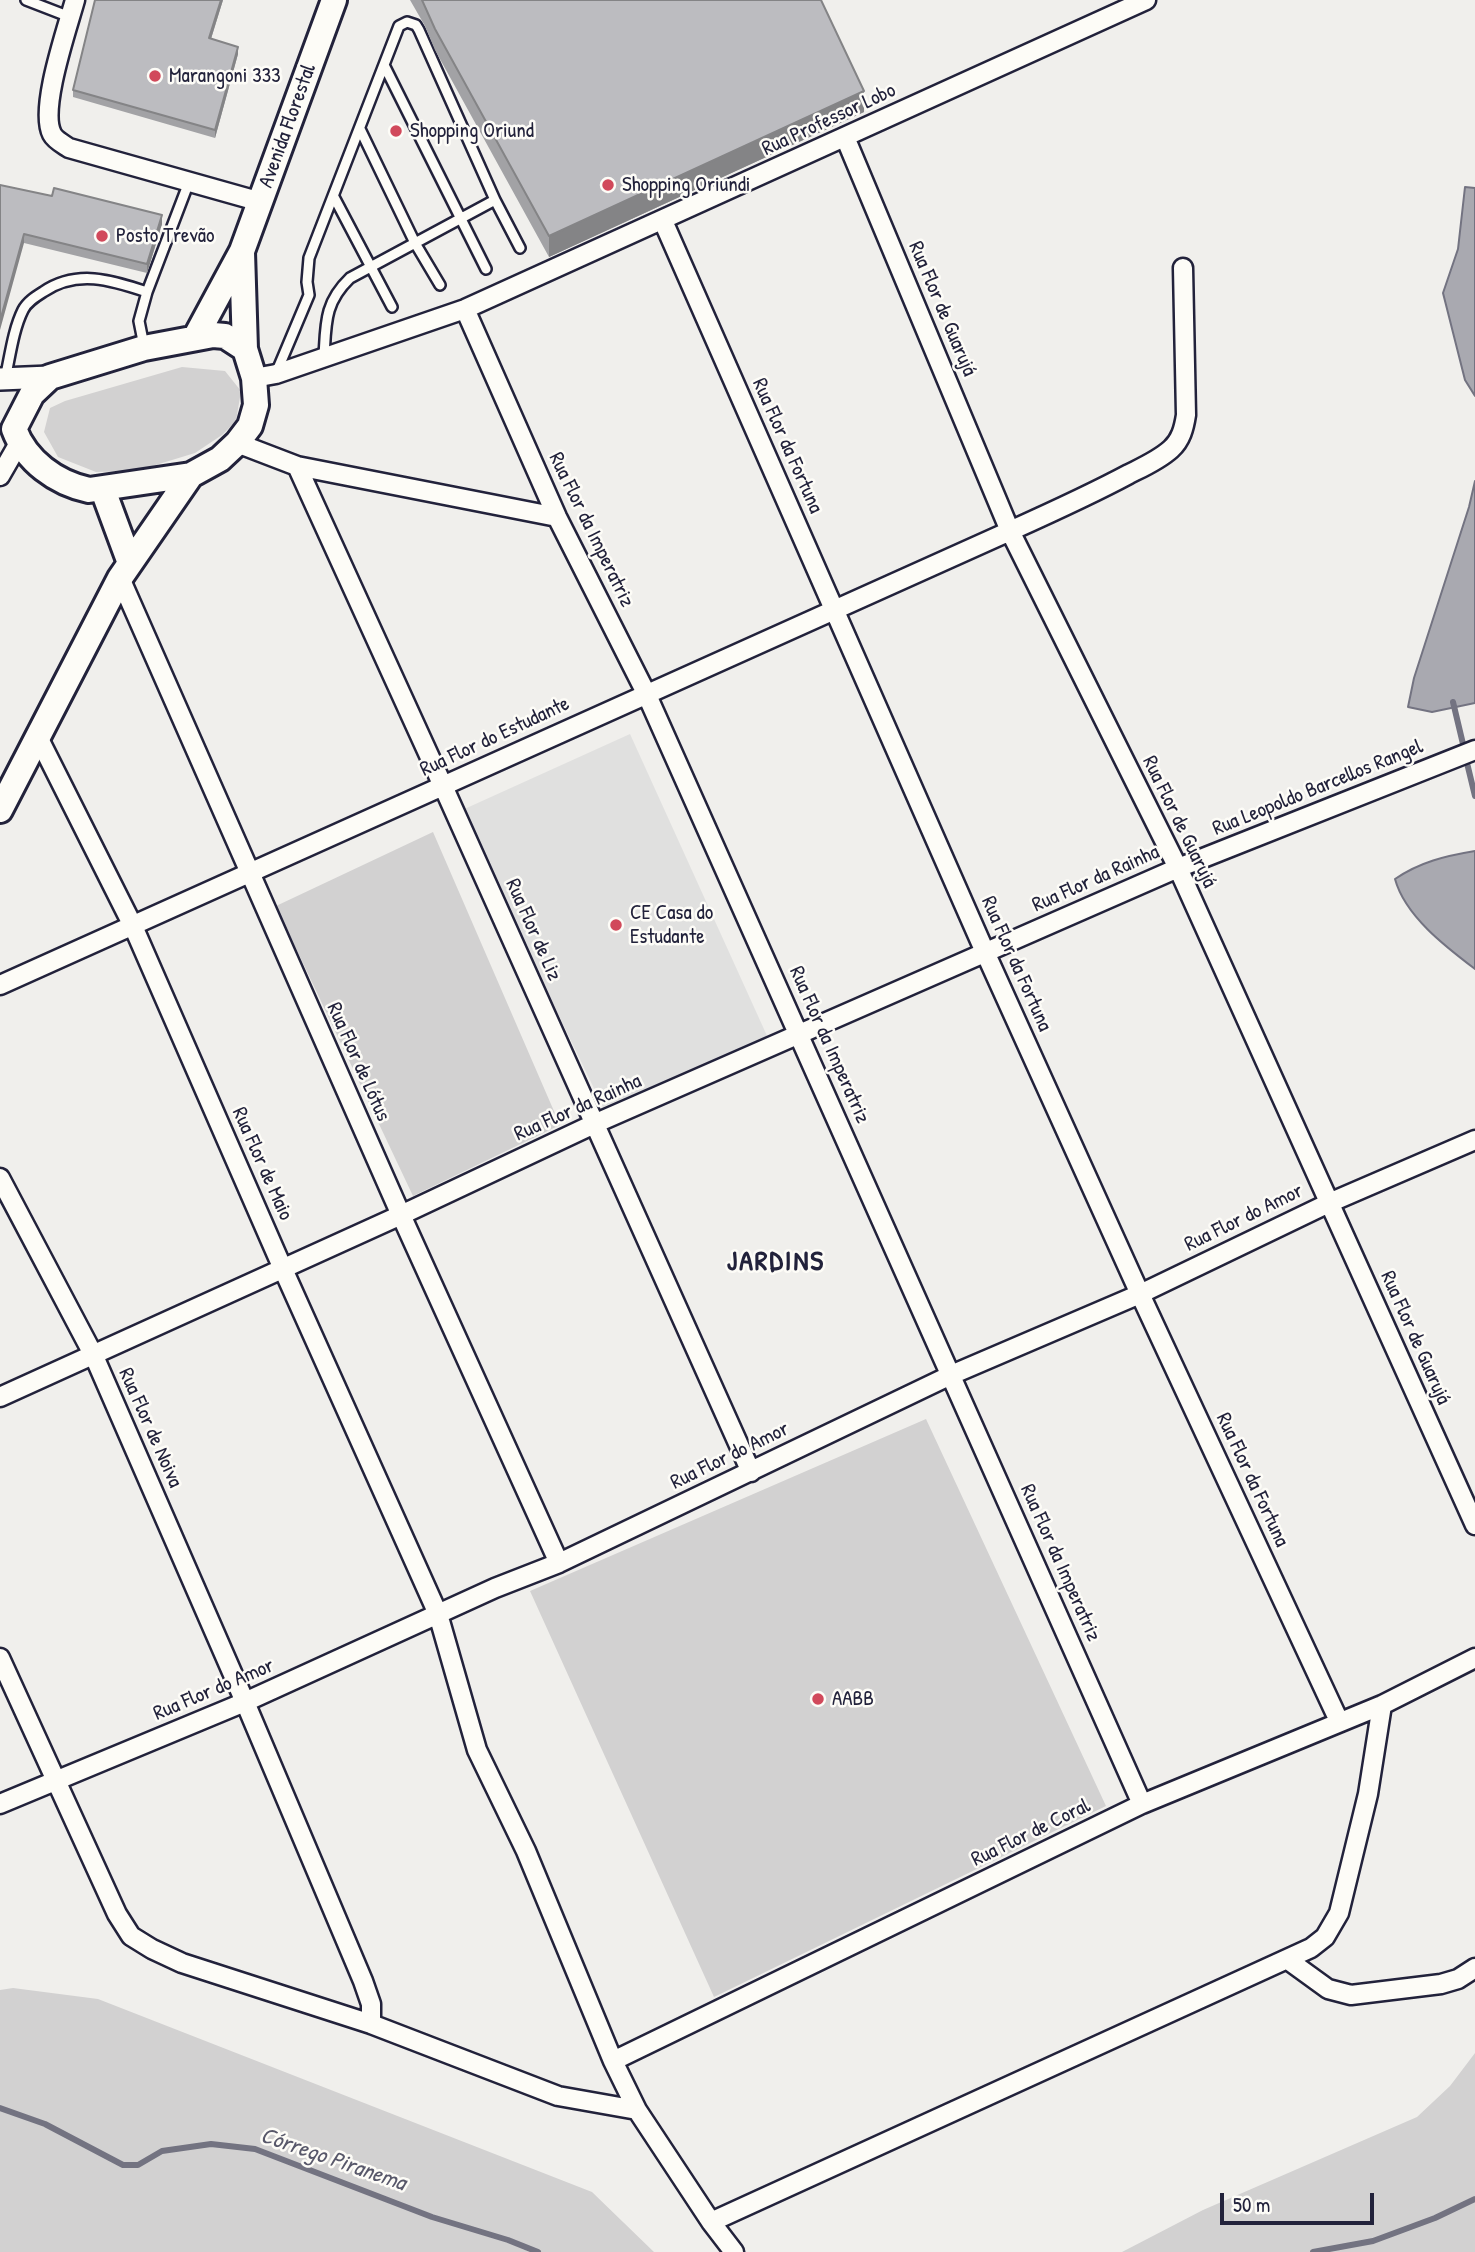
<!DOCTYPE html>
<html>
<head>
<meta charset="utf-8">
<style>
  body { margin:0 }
  #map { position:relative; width:1475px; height:2252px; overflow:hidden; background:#f0efec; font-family:"Patrick Hand",sans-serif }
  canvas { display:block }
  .scale { position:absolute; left:1220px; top:2193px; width:154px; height:32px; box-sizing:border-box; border:4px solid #22223b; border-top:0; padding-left:9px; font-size:21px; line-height:24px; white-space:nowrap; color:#22223b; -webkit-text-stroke:5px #fdfcf7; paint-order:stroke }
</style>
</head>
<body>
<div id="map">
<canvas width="1475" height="2252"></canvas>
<div class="scale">50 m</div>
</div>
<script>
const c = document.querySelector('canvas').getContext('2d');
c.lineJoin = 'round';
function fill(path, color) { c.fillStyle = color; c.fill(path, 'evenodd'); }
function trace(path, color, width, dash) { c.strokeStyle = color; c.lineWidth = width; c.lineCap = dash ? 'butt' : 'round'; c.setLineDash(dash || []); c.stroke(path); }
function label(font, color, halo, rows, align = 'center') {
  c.font = font + ' "Patrick Hand",sans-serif'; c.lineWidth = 5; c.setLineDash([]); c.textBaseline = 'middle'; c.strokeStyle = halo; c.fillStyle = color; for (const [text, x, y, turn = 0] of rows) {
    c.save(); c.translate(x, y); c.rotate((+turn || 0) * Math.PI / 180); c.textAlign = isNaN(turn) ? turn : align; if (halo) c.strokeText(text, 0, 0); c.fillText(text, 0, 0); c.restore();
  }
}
fill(new Path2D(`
  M630,734L768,1038L603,1107L460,811Z`), '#e0e0df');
fill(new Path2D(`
  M182,367L225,371L241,391L236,421L222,435L195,453L136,471L96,472L58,457L44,432L50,408L65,401Z
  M433,832L560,1125L413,1196L276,906Z
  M926,1419L1106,1806L714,1997L530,1591Z
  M13,1988L98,1999L592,2192L654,2252H0V1990Z
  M1475,2053V2252H1122L1203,2210L1417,2117L1450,2086Z`), '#d2d1d1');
const water = new Path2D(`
  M1465,187L1475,188V396L1465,380L1443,293L1458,249Z
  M1475,481V703L1432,712L1408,707L1414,678L1469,507Z
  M1475,851V969C1446,947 1405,916 1395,879C1420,862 1445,856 1475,851Z`);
fill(water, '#a9a9b0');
trace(water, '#737381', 2);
trace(new Path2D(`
  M1453,702L1463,744
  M1467,763L1475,796
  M0,2108L45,2124L123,2165H138L162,2151L211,2144L255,2149L432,2217L508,2240L538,2252
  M1313,2252L1373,2241L1435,2218L1475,2199`), '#737381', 6);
const service = new Path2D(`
  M26,0L70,17
  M384,65L486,269
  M360,129L415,243L440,285
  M334,197L392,307
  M495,200L520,248
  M144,346L139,321L147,292L189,182
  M277,371L309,295L307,282L309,258L399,26L407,22L416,25L419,30L495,200L350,278C324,303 326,324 324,357
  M5,379C10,357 13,330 23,310C27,302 35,297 43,292C77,269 111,280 147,292`);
const minor = new Path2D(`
  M75,0C67,29 39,109 52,134C55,140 63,144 69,148L261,202
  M845,137L1010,531L1178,868L1475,1525
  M663,221L985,952L1140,1294L1339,1721
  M465,309L557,517L646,693L1142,1804
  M254,378L276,374L465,309L1146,0
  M237,443L297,466L443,786L751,1472
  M297,466L557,517
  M0,476L19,443
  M120,578L401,1215L559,1563
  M37,735L133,926L283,1269L438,1614L477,1750L526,1851L613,2061L637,2110L711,2222L734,2252
  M0,985L1010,531C1050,513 1090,495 1129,474C1143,467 1159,460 1171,449C1181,440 1184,428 1186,415L1183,268
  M0,1178L94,1356L245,1702L363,1981L371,2004V2024
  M0,1397L401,1215L594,1124L1178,868L1475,750
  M0,1658L117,1914L131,1936L152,1949L182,1963L371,2024L558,2096L637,2110
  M0,1804L245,1702L495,1588L559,1563L951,1375L1140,1294L1329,1203L1475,1140
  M1288,1960L1328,1989L1351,1995L1441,1984L1458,1979L1475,1968
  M613,2061L1142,1804L1382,1705L1475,1658
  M711,2222L1311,1948L1325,1937L1339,1913L1368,1794L1382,1705`);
const tertiary = new Path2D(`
  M0,379L50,377`);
const secondary = new Path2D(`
  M242,252L245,349
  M213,335L225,336L245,349L254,378L256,405L250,426L237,443L220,459L191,475L89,490C56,483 26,461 14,429L32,394L50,377L144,348Z
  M195,338L242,251L334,0
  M103,490L130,563
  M0,810L120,578L191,475`);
trace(service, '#22223b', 14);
trace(minor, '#22223b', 23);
trace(tertiary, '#22223b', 26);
trace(secondary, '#22223b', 30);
trace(service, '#fdfcf7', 9);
trace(minor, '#fdfcf7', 18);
trace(tertiary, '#fdfcf7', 21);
trace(secondary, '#fdfcf7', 24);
fill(new Path2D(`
  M223,0L211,39L238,54L215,138L73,97V90Z
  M410,0H821L864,112L549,257L435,50L425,26Z
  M0,185L162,224L147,273L24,243Z`), '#a2a2a5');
fill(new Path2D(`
  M221,0H223L209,45V38Z
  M238,47V54L215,138V130Z
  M864,91V112L549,257V236Z
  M162,215V224L147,273V264Z
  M24,234V243L0,330V321Z`), '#848486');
const building = new Path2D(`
  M95,0H221L209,38L238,47L215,130L73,90Z
  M422,0H821L864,91L549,236L435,29Z
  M0,185L52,196L54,188L162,215L147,264L24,234L0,321Z`);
fill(building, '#bcbcc0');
trace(building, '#848486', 2);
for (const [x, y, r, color] of [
  [155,76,7,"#d1495b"],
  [396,131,7,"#d1495b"],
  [608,185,7,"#d1495b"],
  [102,236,7,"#d1495b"],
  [616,925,7,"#d1495b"],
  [818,1699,7,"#d1495b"]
]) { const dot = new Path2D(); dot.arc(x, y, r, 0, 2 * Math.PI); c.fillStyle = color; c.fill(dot); trace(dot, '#fdfcf7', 2.5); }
label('21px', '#22223b', '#fdfcf7', [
  ["Marangoni 333",169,76],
  ["Shopping Oriund",410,131],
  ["Shopping Oriundi",622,185],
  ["Posto Trevão",116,236],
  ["CE Casa do",630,913],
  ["Estudante",630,937],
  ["AABB",832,1699]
], 'left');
label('21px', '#22223b', '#fdfcf7', [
  ["Rua Professor Lobo",829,120,-25],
  ["Avenida Florestal",288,126,-70],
  ["Rua Flor de Guarujá",942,309,67],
  ["Rua Flor da Fortuna",787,446,66],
  ["Rua Flor da Imperatriz",591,530,64],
  ["Rua Flor do Estudante",495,737,-25],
  ["Rua Leopoldo Barcellos Rangel",1318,788,-22],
  ["Rua Flor de Guarujá",1179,822,64],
  ["Rua Flor da Rainha",1096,879,-24],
  ["Rua Flor de Liz",533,930,66],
  ["Rua Flor da Fortuna",1016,964,66],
  ["Rua Flor da Imperatriz",829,1045,66],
  ["Rua Flor de Lótus",358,1062,66],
  ["Rua Flor da Rainha",578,1108,-24],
  ["Rua Flor de Maio",262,1164,66],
  ["Rua Flor do Amor",1244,1218,-26],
  ["Rua Flor de Guarujá",1415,1338,66],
  ["Rua Flor de Noiva",150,1428,66],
  ["Rua Flor do Amor",730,1456,-26],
  ["Rua Flor da Fortuna",1252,1480,65],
  ["Rua Flor da Imperatriz",1060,1563,66],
  ["Rua Flor do Amor",214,1690,-23],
  ["Rua Flor de Coral",1031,1833,-26]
]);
label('italic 23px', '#58586a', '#fdfcf7', [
  ["Córrego Piranema",333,2160,19]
]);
c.letterSpacing = '2px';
label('bold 28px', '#22223b', '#fdfcf7', [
  ["JARDINS",776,1263]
]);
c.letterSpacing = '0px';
</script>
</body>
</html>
